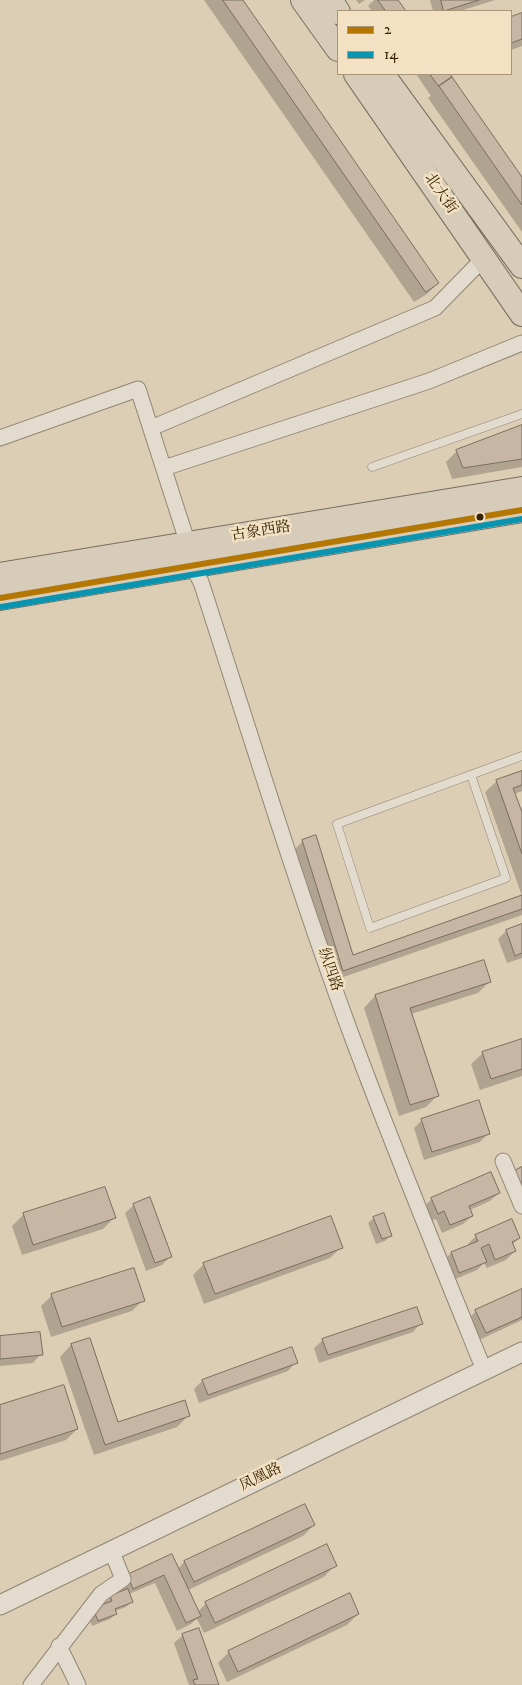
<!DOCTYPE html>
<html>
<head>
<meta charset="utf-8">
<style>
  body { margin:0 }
  #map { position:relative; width:522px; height:1685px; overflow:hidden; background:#dccdb5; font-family:"IM FELL DW Pica",serif }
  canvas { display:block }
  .legend { position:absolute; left:337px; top:10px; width:175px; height:65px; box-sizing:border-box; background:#f3e1c4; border:1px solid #a99578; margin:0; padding:6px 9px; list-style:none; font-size:15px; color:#392205 }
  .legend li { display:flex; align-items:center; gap:10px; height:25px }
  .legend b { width:25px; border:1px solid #a99578 }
</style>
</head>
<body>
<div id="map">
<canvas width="522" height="1685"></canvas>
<ul class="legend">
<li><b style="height:6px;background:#b47802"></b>2</li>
<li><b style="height:6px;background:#0995b0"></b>14</li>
</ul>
</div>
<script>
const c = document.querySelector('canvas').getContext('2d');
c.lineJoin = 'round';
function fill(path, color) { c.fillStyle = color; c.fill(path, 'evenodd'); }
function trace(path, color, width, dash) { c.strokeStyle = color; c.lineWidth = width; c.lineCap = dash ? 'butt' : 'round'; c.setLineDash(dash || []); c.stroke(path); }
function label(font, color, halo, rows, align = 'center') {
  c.font = font + ' "IM FELL DW Pica","Noto Serif SC",serif'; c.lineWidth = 5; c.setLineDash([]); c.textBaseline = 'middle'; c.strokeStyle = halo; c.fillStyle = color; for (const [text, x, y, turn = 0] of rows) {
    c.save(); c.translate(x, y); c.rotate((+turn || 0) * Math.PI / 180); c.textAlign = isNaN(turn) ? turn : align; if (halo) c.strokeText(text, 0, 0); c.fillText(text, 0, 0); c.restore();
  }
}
fill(new Path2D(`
  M204,0H241L438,283L427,294L414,302Z
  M356,0H365L359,4Z
  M374,0H397L405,11H372L368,6Z
  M430,0H495L460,11H433Z
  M522,14V46L511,50V18Z
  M416,74H448L522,179V232L428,98L431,96Z
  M522,426V467L452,479L446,462L457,451Z
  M522,772V791L514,794L520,810L522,808V896L485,792L497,781Z
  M303,841L352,956L522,897V915L332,981L292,852Z
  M522,925V958L507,963L498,939L506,931Z
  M483,962L489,982L478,993L411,1014L437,1096L426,1107L399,1116L364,1008L375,996Z
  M522,1040V1076L480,1090L471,1064L483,1053Z
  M422,1120L489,1133L480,1142L424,1160L414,1128Z
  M499,1193L490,1201L470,1210L472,1216L463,1224L442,1233L436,1219L429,1221L423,1207L432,1199Z
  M134,1205L170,1257L162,1265L146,1271L125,1213Z
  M24,1214L114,1218L103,1229L22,1255L12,1226Z
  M374,1218L391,1235L385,1241L376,1244L368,1223Z
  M476,1236L519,1238L512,1245L515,1251L506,1260L487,1268L484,1263L477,1270L451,1281L443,1262L451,1253L469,1246L468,1244Z
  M341,1247L330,1258L204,1304L193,1275L204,1264Z
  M522,1290V1320L477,1341L467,1320L476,1311Z
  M52,1295L143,1300L132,1311L51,1337L41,1306Z
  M421,1323L413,1332L319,1363L314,1348L323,1340Z
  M0,1337L41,1354L33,1363L0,1366Z
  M89,1339L118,1424L189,1415L177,1427L94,1455L60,1357L71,1345Z
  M296,1362L288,1371L199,1403L194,1389L202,1381Z
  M0,1407L77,1429L66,1440L0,1461Z
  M305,1505L314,1525L303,1536L188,1590L198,1612L206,1603L335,1565L324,1577L204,1633L197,1619L191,1624L177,1631L155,1583L129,1594L132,1601L126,1607L115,1611L116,1614L110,1619L92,1626L88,1615L106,1605L105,1603L111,1597L123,1593L119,1584L178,1569L184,1562Z
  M358,1614L347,1625L227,1682L218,1663L229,1652Z
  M183,1635L217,1685H189L174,1643Z`), '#0003');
const building = new Path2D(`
  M223,0H243L439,283L426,292Z
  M378,0H398L406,11H386Z
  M441,0H479L444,11Z
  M522,13V39L511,43V17Z
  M430,74H450L452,77L439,86Z
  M452,77L522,177V205L439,86Z
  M522,425V459L463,468L456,450Z
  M522,771V785L513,788L522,812V854L496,780Z
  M316,835L353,955L522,895V909L343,971L302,840Z
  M522,924V953L515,956L506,930Z
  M484,960L491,982L410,1008L439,1096L410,1105L375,995Z
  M522,1039V1069L491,1079L482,1052Z
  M479,1100L490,1134L432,1152L421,1119Z
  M522,1167V1190L514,1171Z
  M491,1172L500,1193L469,1206L473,1216L450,1225L444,1211L438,1214L431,1198Z
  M105,1187L116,1218L33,1245L23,1213Z
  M150,1197L172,1257L155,1263L133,1204Z
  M384,1213L392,1236L382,1239L373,1217Z
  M331,1216L343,1248L215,1294L203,1263Z
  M512,1219L520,1238L512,1242L516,1251L495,1260L489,1244L481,1248L487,1262L459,1273L451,1252L478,1241L475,1235Z
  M134,1268L145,1301L62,1327L51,1294Z
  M522,1289V1317L486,1333L475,1310Z
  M417,1307L423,1324L328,1355L322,1339Z
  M40,1332L43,1355L0,1359V1336Z
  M90,1338L118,1422L185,1400L190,1416L105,1445L71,1344Z
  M292,1347L298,1363L208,1395L202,1380Z
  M64,1385L78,1429L0,1454V1405Z
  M305,1504L315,1525L194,1582L184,1561Z
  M327,1544L337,1566L215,1623L205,1602Z
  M172,1554L201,1616L186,1623L164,1575L133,1589L127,1575Z
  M128,1589L133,1602L115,1609L117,1614L98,1621L93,1608L112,1601L110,1596Z
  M350,1593L359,1614L238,1672L228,1651Z
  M199,1628L219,1685H195L193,1680L198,1679L182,1634Z`);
fill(building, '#c8b6a5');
trace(building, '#796e5e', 1);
const service = new Path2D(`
  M372,467L522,414
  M471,775L506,878L370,928L337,824L522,756`);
const minor = new Path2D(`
  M151,428L435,308L484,258
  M0,438L138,389L188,544
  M164,468L429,381L522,343
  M186,567L196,573L201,582C250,733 296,885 351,1034C393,1147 439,1259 484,1370
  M503,1161L522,1206
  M59,1646L78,1685
  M31,1685L101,1594L123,1579L111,1550`);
const tertiary = new Path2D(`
  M0,1605L522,1352`);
const primary = new Path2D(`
  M303,0L338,49
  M330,0L338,12
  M356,74L522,314
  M382,74L522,266
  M0,575L522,489
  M0,598L522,510`);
trace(service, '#918675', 9);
trace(minor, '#918675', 17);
trace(tertiary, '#918675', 21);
trace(primary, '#796e5e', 26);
trace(service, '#e3dbce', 8);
trace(minor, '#e3dbce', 15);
trace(tertiary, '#e3dbce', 19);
trace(primary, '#d7cbba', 24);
trace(new Path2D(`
  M0,598L522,510`), '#b47802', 6);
trace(new Path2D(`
  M1,607L522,519`), '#0995b0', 6);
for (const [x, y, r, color] of [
  [480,517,4.5,"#392205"]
]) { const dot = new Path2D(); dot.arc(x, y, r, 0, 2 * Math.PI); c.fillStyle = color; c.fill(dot); trace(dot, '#f3e1c4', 2); }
label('15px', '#392205', '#f3e1c4', [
  ["北大街",440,194,55],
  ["古象西路",261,532,-9],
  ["纵四路",329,970,71],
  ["凤凰路",261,1478,-26]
]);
</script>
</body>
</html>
